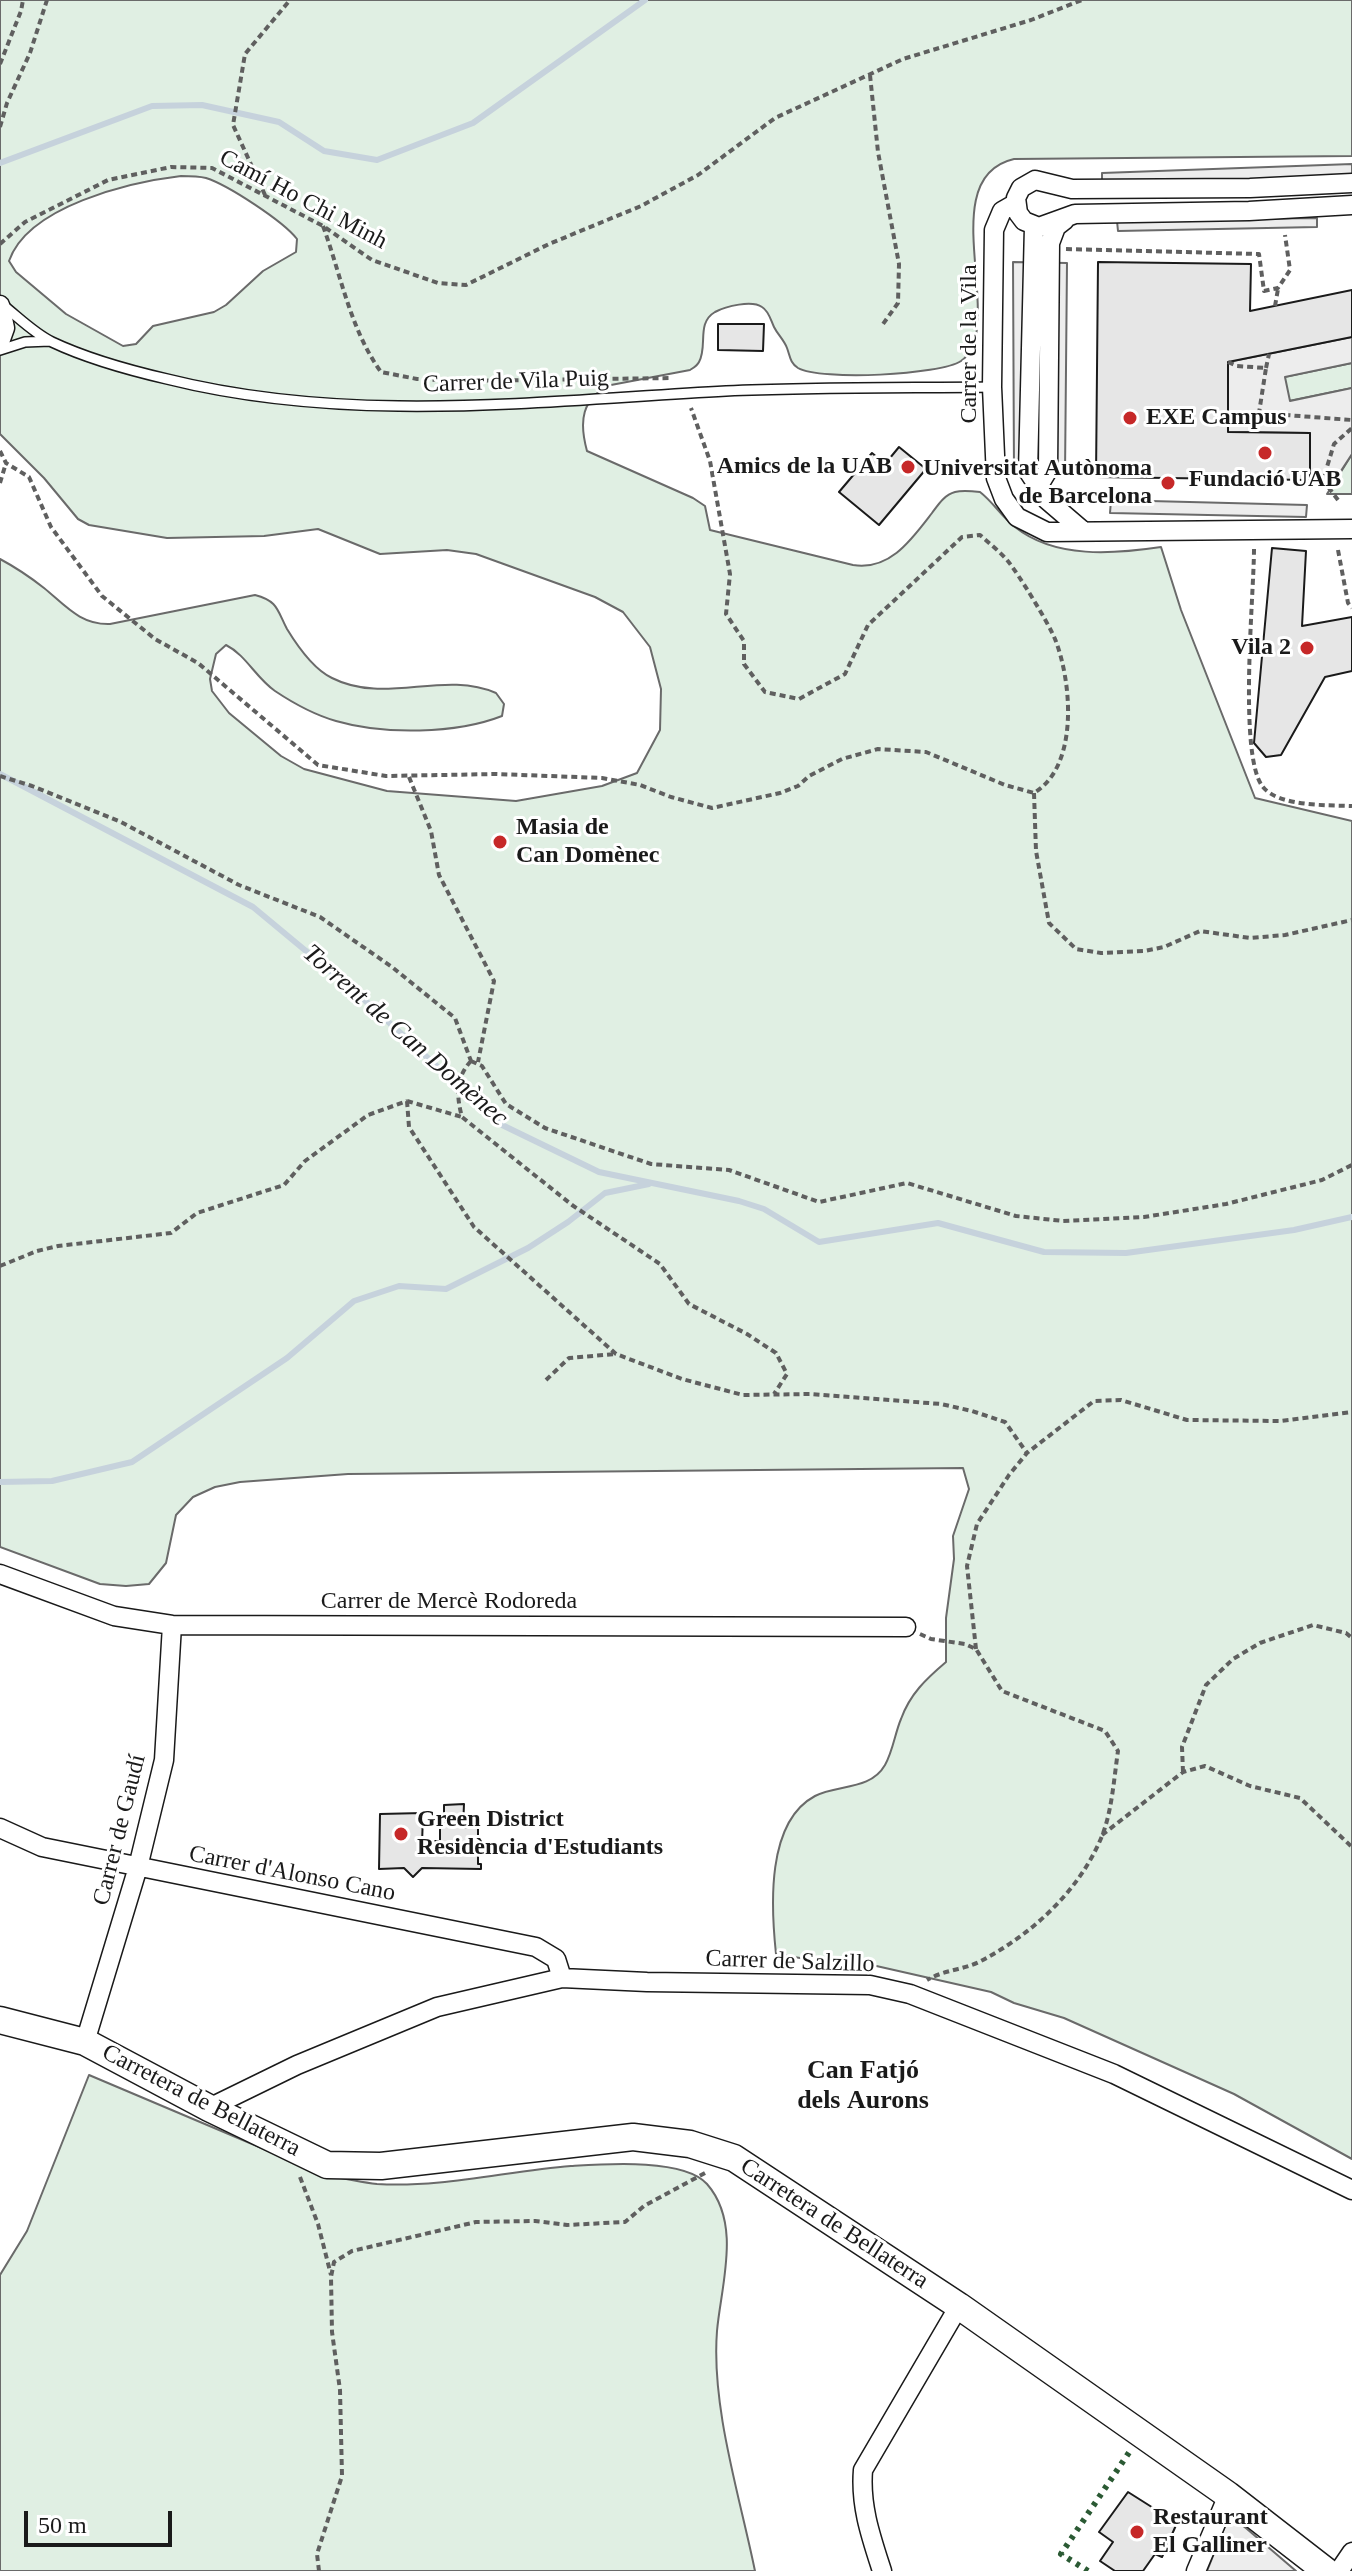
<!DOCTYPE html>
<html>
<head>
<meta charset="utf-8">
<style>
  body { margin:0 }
  #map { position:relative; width:1352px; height:2571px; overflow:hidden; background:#fff; font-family:"Times New Roman",serif }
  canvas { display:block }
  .scale { position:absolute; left:24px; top:2511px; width:148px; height:36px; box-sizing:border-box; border:4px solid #1a1a1a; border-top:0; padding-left:10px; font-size:24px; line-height:28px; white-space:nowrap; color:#1a1a1a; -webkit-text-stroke:6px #fff; paint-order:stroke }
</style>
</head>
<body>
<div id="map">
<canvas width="1352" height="2571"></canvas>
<div class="scale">50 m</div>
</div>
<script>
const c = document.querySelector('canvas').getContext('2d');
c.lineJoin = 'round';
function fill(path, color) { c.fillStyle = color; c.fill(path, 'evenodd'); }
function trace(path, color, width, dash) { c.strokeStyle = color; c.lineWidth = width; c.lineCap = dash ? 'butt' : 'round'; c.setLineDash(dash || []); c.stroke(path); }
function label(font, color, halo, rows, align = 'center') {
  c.font = font + ' "Times New Roman",serif'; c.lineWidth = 6; c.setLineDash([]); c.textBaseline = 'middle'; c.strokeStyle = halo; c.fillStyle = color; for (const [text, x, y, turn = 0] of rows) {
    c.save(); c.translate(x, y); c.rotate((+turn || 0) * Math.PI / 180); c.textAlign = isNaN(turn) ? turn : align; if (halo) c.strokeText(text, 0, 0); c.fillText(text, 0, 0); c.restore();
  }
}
const green = new Path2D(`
  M0,0H1352V156L1014,159C931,178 1009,327 961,361C940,375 821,381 798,368C790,363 790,356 787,348C784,340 778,335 774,327C771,321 769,311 762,307C752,300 726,306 715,312C696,323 708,346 699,362C697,366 693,368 690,370L611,385C581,398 579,422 587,451L693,498L705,506L710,530L853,565C890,571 912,539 932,513C938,505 944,495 955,492C962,490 972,491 980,492C993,502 1002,517 1015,527C1055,559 1114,554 1161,547L1181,610L1255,798L1352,821V2159L1234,2094L1064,2018L1014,2003L991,1992L872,1965L824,1962L776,1954C771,1907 766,1822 815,1796C837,1784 870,1791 885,1765C893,1751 895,1733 901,1719C910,1694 926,1679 946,1662V1618L954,1559L953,1536L969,1489L963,1468L348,1474L240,1482L215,1487L193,1497L176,1515L166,1563L149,1584L126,1586L100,1584L0,1547V559C15,567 30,577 44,588C65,605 80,625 110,624L255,595C278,601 277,610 287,629C298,647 313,669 332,678C385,705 443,670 496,693L504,704L502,716C456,734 384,735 336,721C315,715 293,703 275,691C256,678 246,655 226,645L216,654L210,679L212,691L229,713L281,756L304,769L387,791L516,801L602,786L637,773L660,730L661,689L650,647L623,612L595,597L476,554L447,550L380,554L318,529L264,536L167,538L89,525L78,519L44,478L0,434ZM181,176C189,176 198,176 206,178C228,185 283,221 297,239L296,252L263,271L226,305L214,312L153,326L136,344L123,346L66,314L16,272L9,261C28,206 130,182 181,176Z
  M1352,363V388L1289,401L1284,377Z
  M1352,454V494H1327Z
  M89,2075L323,2174C341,2178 359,2182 377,2184C442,2188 507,2171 571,2166C604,2164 684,2158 707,2184C742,2224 721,2285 717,2331C711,2407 740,2497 755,2571H0V2275L27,2231Z`);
fill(green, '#e0efe3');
trace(green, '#6a6a6a', 2);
const parking = new Path2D(`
  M1352,164V177L1102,185V173Z
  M1317,218V227L1118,231L1117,221Z
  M1013,262L1067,263L1065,474H1014Z
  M1352,337V363L1285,377L1290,401L1352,388V454L1335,480H1310V433L1228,432V362Z
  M1111,500L1307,505L1306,517L1110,513Z
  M1237,2521L1247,2529L1296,2571H1207L1225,2526L1229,2522Z`);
fill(parking, '#ededed');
trace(parking, '#6a6a6a', 2);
trace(new Path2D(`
  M0,163L152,106L202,105L279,122L324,151L377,160L473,123L645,0
  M0,774L253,907L359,995L500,1124L599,1172L739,1201L764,1209L819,1242L938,1223L1044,1252L1126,1253L1294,1230L1352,1217
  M0,1482L52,1481L132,1462L287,1358L354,1301L399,1286L446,1289L528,1248L568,1222L605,1193L649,1184`), '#c6d2dc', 6);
const building = new Path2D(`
  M1098,262L1251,264L1250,311L1352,290V337L1228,362V432L1310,433V480L1096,477Z
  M718,324H764L763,351L718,350Z
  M899,447L926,469L879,525L839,492L872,453L885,464Z
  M1272,548L1306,551L1302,626L1352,617V671L1325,677L1281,755L1266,757L1254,743Z
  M464,1804L463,1828L478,1827V1864H481V1869L422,1868L413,1877L404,1868L379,1869L380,1814L423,1813L422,1845L428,1846V1841H440V1828L444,1827V1805Z
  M1128,2492L1177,2523L1162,2557L1155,2554L1143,2571H1115L1100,2561L1113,2542L1099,2532Z`);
fill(building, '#e6e6e6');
trace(building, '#1a1a1a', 2);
const lane = new Path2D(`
  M4,306C19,318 35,334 52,342C88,359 128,370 167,379C351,425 539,401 726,391C814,387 903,388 992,387
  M0,350L25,342L50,341`);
const street = new Path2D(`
  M1352,183L1250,188L1072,189L1035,180L1021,188L1016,198L1018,213L1024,221L1039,227L1075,214L1249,211L1352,205
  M1016,203L1002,211L994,230L992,387L996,478L1004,499L1017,517L1047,532L1352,529
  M1034,226L1028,471L1047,500L1082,530
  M0,305L5,328L0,342
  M1039,485L1048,470L1050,243L1056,227L1065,220
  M0,1574L114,1616L172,1625L906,1627
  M0,1828L42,1847L536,1947L556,1959L562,1978
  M85,2042L138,1867L164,1760L172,1625
  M209,2108L297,2065L437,2007L562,1978L647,1982L870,1985L910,1994L1114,2074L1352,2190
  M882,2571C871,2537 860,2506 863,2470L959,2306
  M1196,2571L1228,2495
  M1339,2571L1352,2552`);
const secondary = new Path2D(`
  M0,2020L85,2042L209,2108L327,2165L381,2166L633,2137L690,2144L734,2158L959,2306L1228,2495L1326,2571`);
trace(lane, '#1a1a1a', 12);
trace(street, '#1a1a1a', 21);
trace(secondary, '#1a1a1a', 29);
trace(new Path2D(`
  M0,64L21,11L23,0
  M870,75L878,152L899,264L898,303L883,324
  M0,127L7,103L30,53L47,0
  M265,195L233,125L245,54L290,0
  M323,226C341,275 350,329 381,372L417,379L462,381L672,378
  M0,244L25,222L108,180L171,167L212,168L323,226L372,260L438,283L466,285L549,244L641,206L698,175L775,118L903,59L1031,20L1082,0
  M1066,249L1259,254L1264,291L1278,288L1290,270L1285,235
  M1275,306L1278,289
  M1228,362L1237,366L1266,368L1259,413L1352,420
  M1266,368L1269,354
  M0,451L6,463L29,477L51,527L102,596L155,639L198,663L318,765L386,776L496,774L602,778L640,785L671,797L712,808L780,793L798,786L809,776L842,759L878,749L926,752L1005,785L1034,793C1079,766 1072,682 1055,639C1049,624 1018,573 1007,560C999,551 989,543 980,535L962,537L868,625L845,674L799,699L765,692L744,664V641L726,614L730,574L710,461L691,408
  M0,483L6,463
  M1338,500L1323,480L1334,444L1352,428
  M1254,549C1254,595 1238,757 1263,787C1279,807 1329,805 1352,806
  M1338,550L1348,603L1352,608
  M0,776L32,786L121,822L239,885L320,917L392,967L455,1018L471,1061
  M409,777L431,831L439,875L494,981L478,1062
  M1034,793L1036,851L1049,923L1076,949L1101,953L1144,951L1164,947L1200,931L1250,938L1285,935L1352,920
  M471,1061L482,1066L506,1104L545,1128L651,1164L729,1170L819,1202L907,1183L1016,1216L1063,1221L1144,1217L1226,1204L1322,1180L1352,1165
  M471,1061C456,1077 456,1095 462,1117L572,1205L660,1264L689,1304L747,1334L776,1353L787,1374L774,1394
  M407,1101L409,1127L474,1227L616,1354L682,1379L743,1395L810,1394L941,1404L972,1411L1005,1422L1027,1453
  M407,1101L462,1117
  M0,1266L37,1251L58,1246L171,1233L197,1213L284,1185L305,1161L368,1115L407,1101
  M546,1380L569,1358L615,1354
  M920,1634L931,1639L965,1644L976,1649L1002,1691L1105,1731L1118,1751C1114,1778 1112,1811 1102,1836C1079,1892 1031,1935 979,1962C962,1970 944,1970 927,1980
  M976,1649L967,1566L977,1524L1009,1475L1027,1453L1094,1401L1121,1400L1187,1420L1280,1421L1352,1412
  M1183,1772L1182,1747L1206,1685L1233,1659L1260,1643L1313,1625L1346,1633L1352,1638
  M1102,1835L1183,1772L1205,1766L1250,1786L1300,1798L1352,1847
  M300,2177L318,2224L331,2275
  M319,2571L317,2554L342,2476L340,2390L332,2332L331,2277L334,2262L352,2251L476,2222L535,2221L567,2225L625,2222L644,2206L705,2173`), '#5f5f5f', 4, [6, 4]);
trace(lane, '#fff', 9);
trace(street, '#fff', 18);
trace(secondary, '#fff', 26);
trace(new Path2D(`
  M1088,2571L1061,2554L1132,2448`), '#2b5a34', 6, [4, 6]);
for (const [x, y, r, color] of [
  [1130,418,8,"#c62828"],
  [1265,453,8,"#c62828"],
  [908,467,8,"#c62828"],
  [1168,483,8,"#c62828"],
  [1307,648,8,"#c62828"],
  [500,842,8,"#c62828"],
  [401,1834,8,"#c62828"],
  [1137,2532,8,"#c62828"]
]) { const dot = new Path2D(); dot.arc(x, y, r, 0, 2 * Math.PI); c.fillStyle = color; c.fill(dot); trace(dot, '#fff', 3); }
label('24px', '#1a1a1a', '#fff', [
  ["Camí Ho Chi Minh",303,200,28],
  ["Carrer de la Vila",970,344,-90],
  ["Carrer de Vila Puig",516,382,-2],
  ["Carrer de Mercè Rodoreda",449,1602],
  ["Carrer de Gaudí",120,1830,-76],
  ["Carrer d'Alonso Cano",292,1874,11],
  ["Carrer de Salzillo",790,1962,2],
  ["Carretera de Bellaterra",201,2101,27],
  ["Carretera de Bellaterra",834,2224,33]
]);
label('bold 24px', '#1a1a1a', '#fff', [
  ["EXE Campus",1146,418],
  ["Amics de la UAB",892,467,"right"],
  ["Universitat Autònoma",1152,469,"right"],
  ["de Barcelona",1152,497,"right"],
  ["Fundació UAB",1265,480,"center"],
  ["Vila 2",1291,648,"right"],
  ["Masia de",516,828],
  ["Can Domènec",516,856],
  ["Green District",417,1820],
  ["Residència d'Estudiants",417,1848],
  ["Restaurant",1153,2518],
  ["El Galliner",1153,2546]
], 'left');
label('italic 26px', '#1a1a1a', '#fff', [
  ["Torrent de Can Domènec",405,1036,41]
]);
label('bold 26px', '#1a1a1a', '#fff', [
  ["Can Fatjó",863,2071],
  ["dels Aurons",863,2101]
]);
</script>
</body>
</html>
